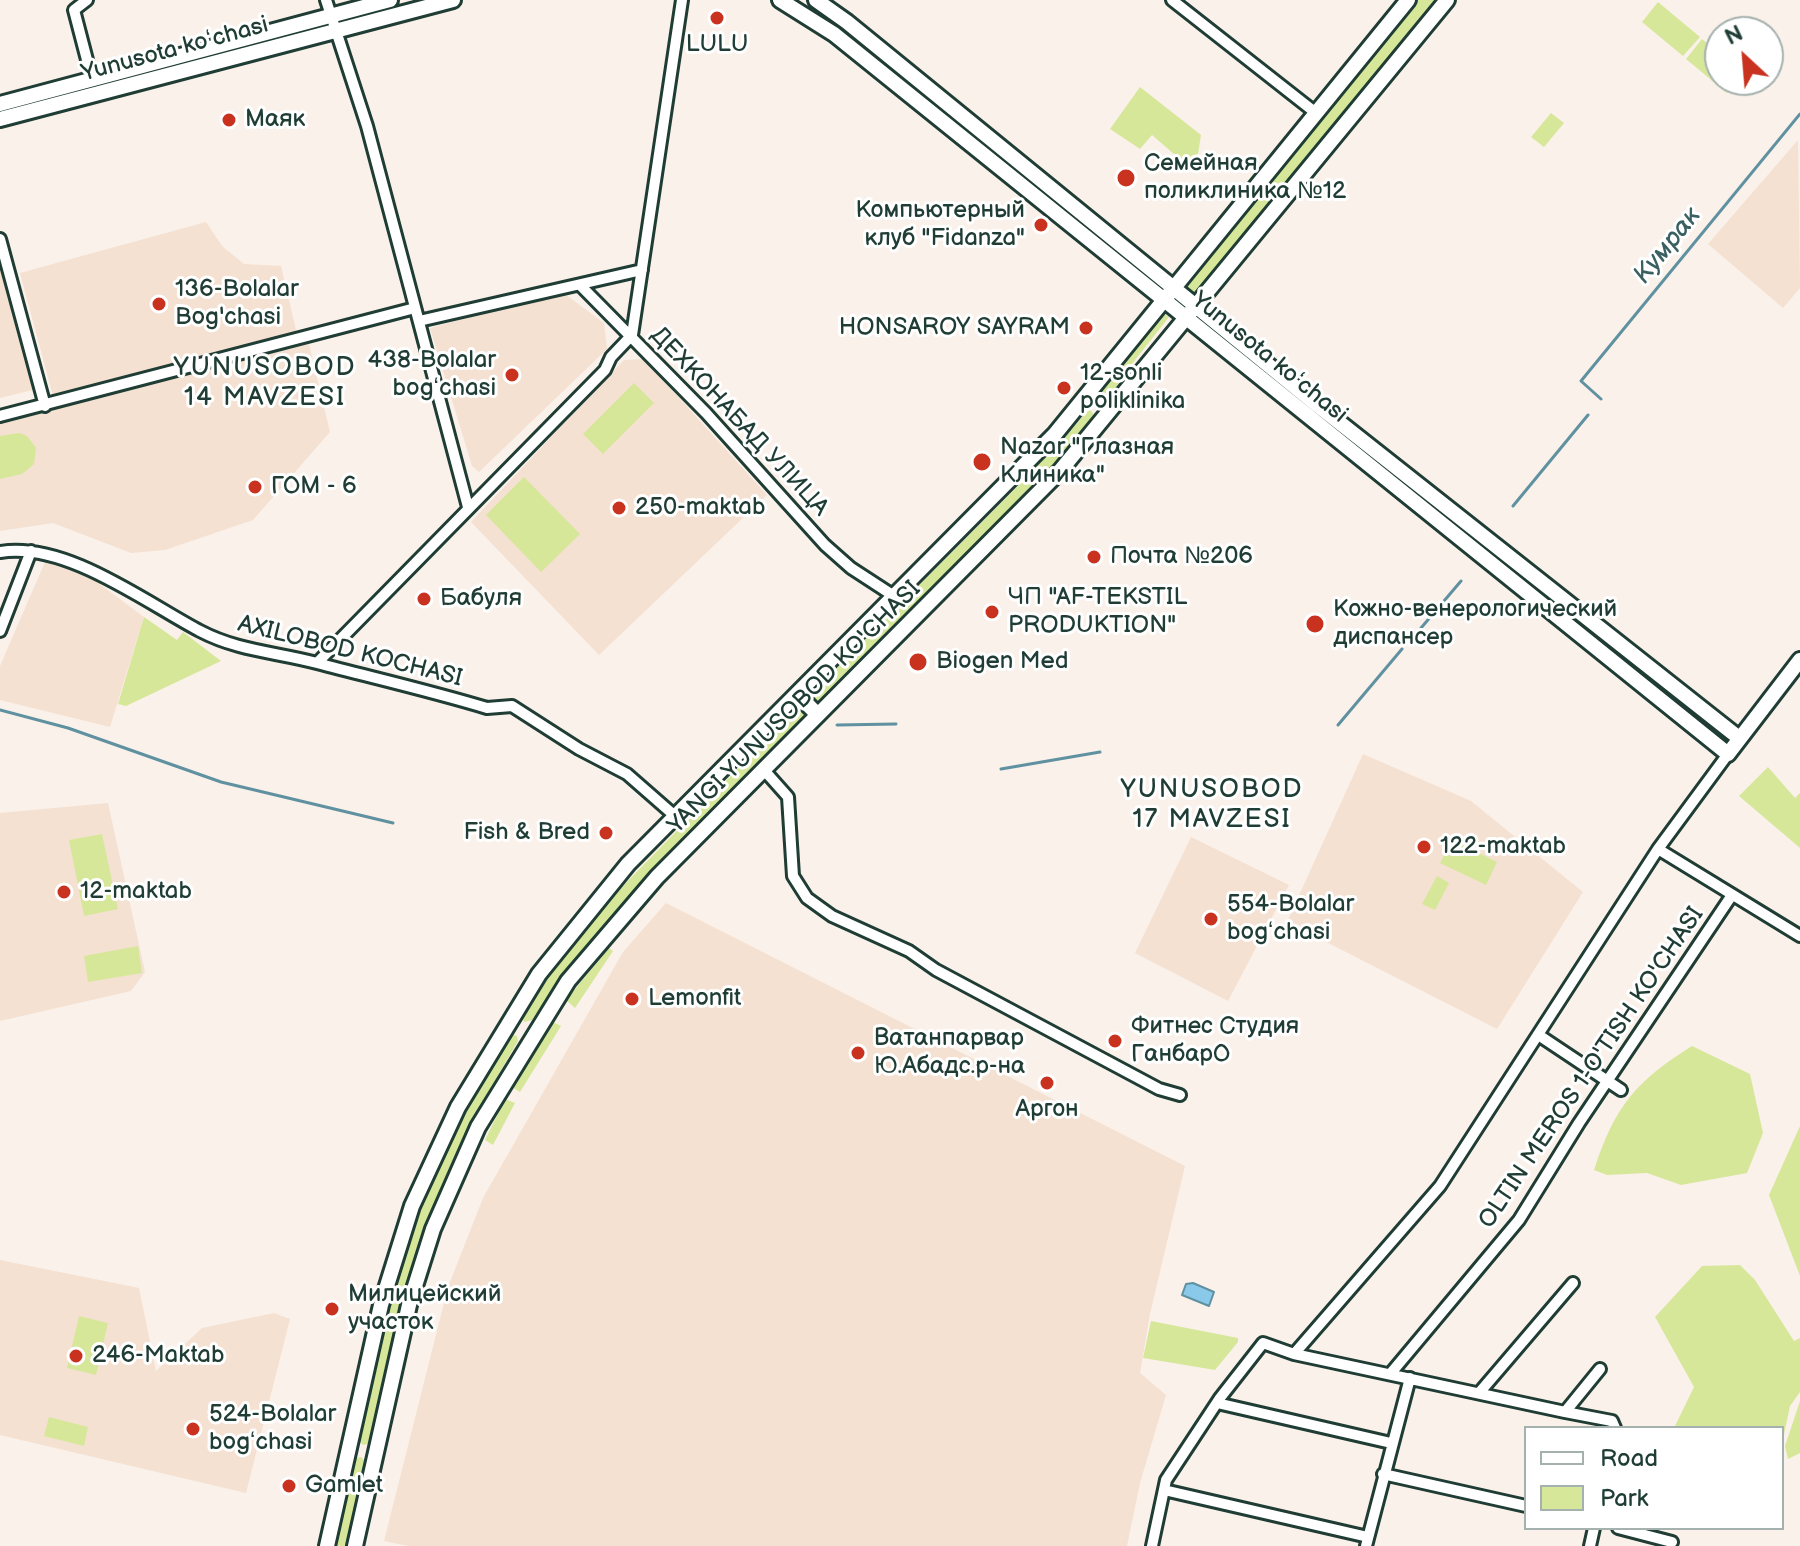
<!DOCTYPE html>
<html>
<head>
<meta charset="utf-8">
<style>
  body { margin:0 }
  #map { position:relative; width:1800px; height:1546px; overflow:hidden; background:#faf1ea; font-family:"Balsamiq Sans",sans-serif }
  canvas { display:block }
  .legend { position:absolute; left:1524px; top:1426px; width:260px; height:104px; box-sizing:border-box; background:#fff; border:2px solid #a5b1ae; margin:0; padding:10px 14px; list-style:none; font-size:24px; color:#1f3d34 }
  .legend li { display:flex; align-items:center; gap:16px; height:40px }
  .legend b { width:40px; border:2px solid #a5b1ae }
  .north { position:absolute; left:1704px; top:16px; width:80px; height:80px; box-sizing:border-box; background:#fff; border:2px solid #a5b1ae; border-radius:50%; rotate:334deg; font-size:22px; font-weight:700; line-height:32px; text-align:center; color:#1f3d34 }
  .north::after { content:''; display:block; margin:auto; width:28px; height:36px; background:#c8321e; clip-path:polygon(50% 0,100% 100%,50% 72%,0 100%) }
</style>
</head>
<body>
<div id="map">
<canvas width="1800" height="1546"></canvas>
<ul class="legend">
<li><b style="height:10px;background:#fff"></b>Road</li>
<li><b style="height:22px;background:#d7e79a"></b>Park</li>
</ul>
<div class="north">N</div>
</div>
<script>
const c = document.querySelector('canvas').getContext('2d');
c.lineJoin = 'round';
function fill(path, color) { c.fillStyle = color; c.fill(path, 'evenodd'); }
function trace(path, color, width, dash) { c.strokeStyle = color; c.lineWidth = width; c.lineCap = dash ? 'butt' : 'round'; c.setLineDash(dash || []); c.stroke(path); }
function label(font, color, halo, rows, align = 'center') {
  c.font = font + ' "Balsamiq Sans",sans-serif'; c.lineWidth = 6; c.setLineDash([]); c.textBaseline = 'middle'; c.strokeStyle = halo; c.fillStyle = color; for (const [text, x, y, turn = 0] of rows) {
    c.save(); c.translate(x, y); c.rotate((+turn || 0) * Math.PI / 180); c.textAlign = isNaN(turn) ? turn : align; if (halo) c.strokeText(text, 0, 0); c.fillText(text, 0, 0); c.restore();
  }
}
fill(new Path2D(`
  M1798,140L1800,288L1783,308L1708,244Z
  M206,222L222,246L244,264L281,266L297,334L53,396L20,273Z
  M0,266L33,390L0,398Z
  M562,292L604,323L607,349L479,472L472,466L430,328Z
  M309,344L330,432L253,520L165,550L131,553L53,523L0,531V420Z
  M644,359L767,495L599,655L471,522L624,360Z
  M45,562L74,565L144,617L110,727L0,700V666Z
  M1363,754L1471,801L1583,892L1497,1029L1287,922Z
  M108,803L145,972L131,991L0,1021V813Z
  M1191,837L1289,885L1228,1001L1135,953Z
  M666,903L1185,1166L1150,1314L1140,1373L1166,1395L1140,1483L1127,1546H408L384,1541L448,1287L483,1198L623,952Z
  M0,1260L139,1288L156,1371L202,1328L274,1313L290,1319L246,1493L0,1435Z`), '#f4e1d1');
fill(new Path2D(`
  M1418,0H1434L1200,290L1189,296L1186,294L1189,282Z
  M1658,2L1700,37L1683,56L1642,22Z
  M1702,39L1720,54V80H1739L1727,93L1686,59Z
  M1140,87L1201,135L1198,154L1190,168L1152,135L1140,149L1110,129Z
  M1551,113L1564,123L1544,147L1531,137Z
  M1164,314L1169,317L1124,374L1106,405L1096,397Z
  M634,383L654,403L603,454L583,434Z
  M1090,409L1096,418L1029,493L822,701H813V692L1020,484Z
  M19,433L27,436L36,448L34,464L22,474L0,479V436Z
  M524,477L580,534L541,572L486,515Z
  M144,617L177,640L183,632L221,661L126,706L118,704Z
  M795,710L803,712L804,719C708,815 607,907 532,1020L524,1022L522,1015L560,959L618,891Z
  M1768,767L1795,798L1800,793V848L1739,796Z
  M102,834L118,909L84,916L69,840Z
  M1452,840L1497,862L1486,885L1440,863Z
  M1437,876L1449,883L1435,910L1422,904Z
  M138,946L142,973L88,982L84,956Z
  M609,948L613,951L575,1008L566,1000Z
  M553,1022L561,1026L520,1092L512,1087Z
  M511,1034L517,1036L518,1041C484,1099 450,1159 428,1223C403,1295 388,1369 371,1443L363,1445L358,1440C378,1353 395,1262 431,1179C453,1129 481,1080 511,1034Z
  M1692,1046L1750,1074L1763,1133L1747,1173L1681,1185L1647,1173L1607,1175L1594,1170C1614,1107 1636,1081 1692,1046Z
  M505,1099L515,1103L493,1145L485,1140Z
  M1800,1126V1276L1769,1195Z
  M1740,1265L1755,1280L1794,1341L1800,1338V1392L1790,1406L1782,1444V1428H1674L1694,1387L1655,1317L1702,1266Z
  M79,1316L108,1323L96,1375L67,1368Z
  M1151,1321L1238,1338V1342L1215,1370L1143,1358Z
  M1800,1401V1453L1788,1459L1785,1446Z
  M49,1417L88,1427L84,1446L44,1436Z
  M361,1457L365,1461L347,1546H334L353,1459Z`), '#d7e79a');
const water = new Path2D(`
  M1193,1283L1214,1292L1209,1306L1182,1295L1186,1284Z`);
fill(water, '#8ac9ea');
trace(water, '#5f91a1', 2);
trace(new Path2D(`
  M1601,399L1581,381L1800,114
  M1513,506L1588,415
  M1421,628L1461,581
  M0,710L68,728L221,782L393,823
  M837,725L896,724
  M1338,725L1402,649
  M1001,769L1100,752`), '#5f91a1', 3);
const street = new Path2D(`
  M87,0L74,10L92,79
  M326,0L367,126L468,507
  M1172,0L1316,113
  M0,239L45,406
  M580,285L706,413L825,545L851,568L894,596
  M419,321L642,270
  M0,416L415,308
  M0,552C65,541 145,602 200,631C238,651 276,652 317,663C374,678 431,691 487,708L512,706L579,749L627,774L675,816
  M0,631L31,551
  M317,663L605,370L611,357L632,335L682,0
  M764,770L788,797L793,876L807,898L832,916L909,951L936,970L1159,1089L1180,1095
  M1658,849L1800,936
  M1540,1036L1621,1090
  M1294,1354L1565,1412L1600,1369
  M1391,1373L1519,1220L1579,1123L1732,895
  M1479,1393L1573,1283
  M1217,1403L1391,1443
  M1565,1412L1612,1421L1615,1428
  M1383,1474L1526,1506
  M1164,1490L1368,1537
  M1618,1528L1672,1542
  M1152,1546L1166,1480L1220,1398L1263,1343L1294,1354L1440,1186L1658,849L1728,754
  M1366,1546L1410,1378
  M1590,1546L1594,1528`);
const secondary = new Path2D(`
  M780,0L834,34L1728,754L1800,660
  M816,0L847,22L1316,404L1739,738
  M0,104L390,0
  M0,119L453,0
  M797,694L818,715
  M327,1546L381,1305L412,1206L458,1107L539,974L628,864L1055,434L1408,0
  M355,1546L409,1305L433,1229L478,1127L568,981L657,877L1060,471L1447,0`);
trace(street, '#1f3d34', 16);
trace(secondary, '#1f3d34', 20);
trace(street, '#fff', 10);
trace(secondary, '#fff', 14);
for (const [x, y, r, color] of [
  [717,18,8,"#c8321e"],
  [229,120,8,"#c8321e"],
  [1126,178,10,"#c8321e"],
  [1041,225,8,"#c8321e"],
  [159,304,8,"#c8321e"],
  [1086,328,8,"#c8321e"],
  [512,375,8,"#c8321e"],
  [1064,388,8,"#c8321e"],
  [982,462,10,"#c8321e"],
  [255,487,8,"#c8321e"],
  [619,508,8,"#c8321e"],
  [1094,557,8,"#c8321e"],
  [424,599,8,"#c8321e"],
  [992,612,8,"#c8321e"],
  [1315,624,10,"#c8321e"],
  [918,662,10,"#c8321e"],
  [606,833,8,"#c8321e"],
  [1424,847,8,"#c8321e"],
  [64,892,8,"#c8321e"],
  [1211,919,8,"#c8321e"],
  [632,999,8,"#c8321e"],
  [1115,1041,8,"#c8321e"],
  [858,1053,8,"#c8321e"],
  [1047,1083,8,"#c8321e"],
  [332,1309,8,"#c8321e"],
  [76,1356,8,"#c8321e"],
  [193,1429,8,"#c8321e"],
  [289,1486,8,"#c8321e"]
]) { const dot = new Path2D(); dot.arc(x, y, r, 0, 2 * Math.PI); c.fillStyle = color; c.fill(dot); trace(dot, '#fff', 3); }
label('24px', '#1f3d34', '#fff', [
  ["LULU",717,45,"center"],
  ["Маяк",245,120],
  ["Семейная",1144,164],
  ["поликлиника №12",1144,192],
  ["Компьютерный",1025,211,"right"],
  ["клуб \"Fidanza\"",1025,239,"right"],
  ["136-Bolalar",175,290],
  ["Bog'chasi",175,318],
  ["HONSAROY SAYRAM",1070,328,"right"],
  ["438-Bolalar",496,361,"right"],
  ["bogʻchasi",496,389,"right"],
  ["12-sonli",1080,374],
  ["poliklinika",1080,402],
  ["Nazar \"Глазная",1000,448],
  ["Клиника\"",1000,476],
  ["ГОМ - 6",271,487],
  ["250-maktab",635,508],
  ["Почта №206",1110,557],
  ["ЧП \"AF-TEKSTIL",1008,598],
  ["PRODUKTION\"",1008,626],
  ["Бабуля",440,599],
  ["Кожно-венерологический",1333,610],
  ["диспансер",1333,638],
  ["Biogen Med",936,662],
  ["Fish & Bred",590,833,"right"],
  ["122-maktab",1440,847],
  ["12-maktab",80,892],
  ["554-Bolalar",1227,905],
  ["bogʻchasi",1227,933],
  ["Lemonfit",648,999],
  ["Фитнес Студия",1131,1027],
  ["ГанбарО",1131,1055],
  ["Ватанпарвар",874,1039],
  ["Ю.Абадс.р-на",874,1067],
  ["Аргон",1047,1110,"center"],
  ["Милицейский",348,1295],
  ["участок",348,1323],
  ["246-Maktab",92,1356],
  ["524-Bolalar",209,1415],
  ["bogʻchasi",209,1443],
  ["Gamlet",305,1486]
], 'left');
label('24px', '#1f3d34', '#fff', [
  ["Yunusota koʻchasi",175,50,-15],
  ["Yunusota koʻchasi",1269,358,39],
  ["ДЕХКОНАБАД УЛИЦА",739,422,47],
  ["AXILOBOD KOCHASI",350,652,14],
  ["YANGI YUNUSOBOD KO'CHASI",795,708,-45],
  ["OLTIN MEROS 1-O'TISH KO'CHASI",1592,1068,-56]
]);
label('italic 26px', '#3a6062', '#fff', [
  ["Кумрак",1668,246,-51]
]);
c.letterSpacing = '2px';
label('26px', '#1f3d34', '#fff', [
  ["YUNUSOBOD",265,368],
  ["14 MAVZESI",265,398],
  ["YUNUSOBOD",1212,790],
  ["17 MAVZESI",1212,820]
]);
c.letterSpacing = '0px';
</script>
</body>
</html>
